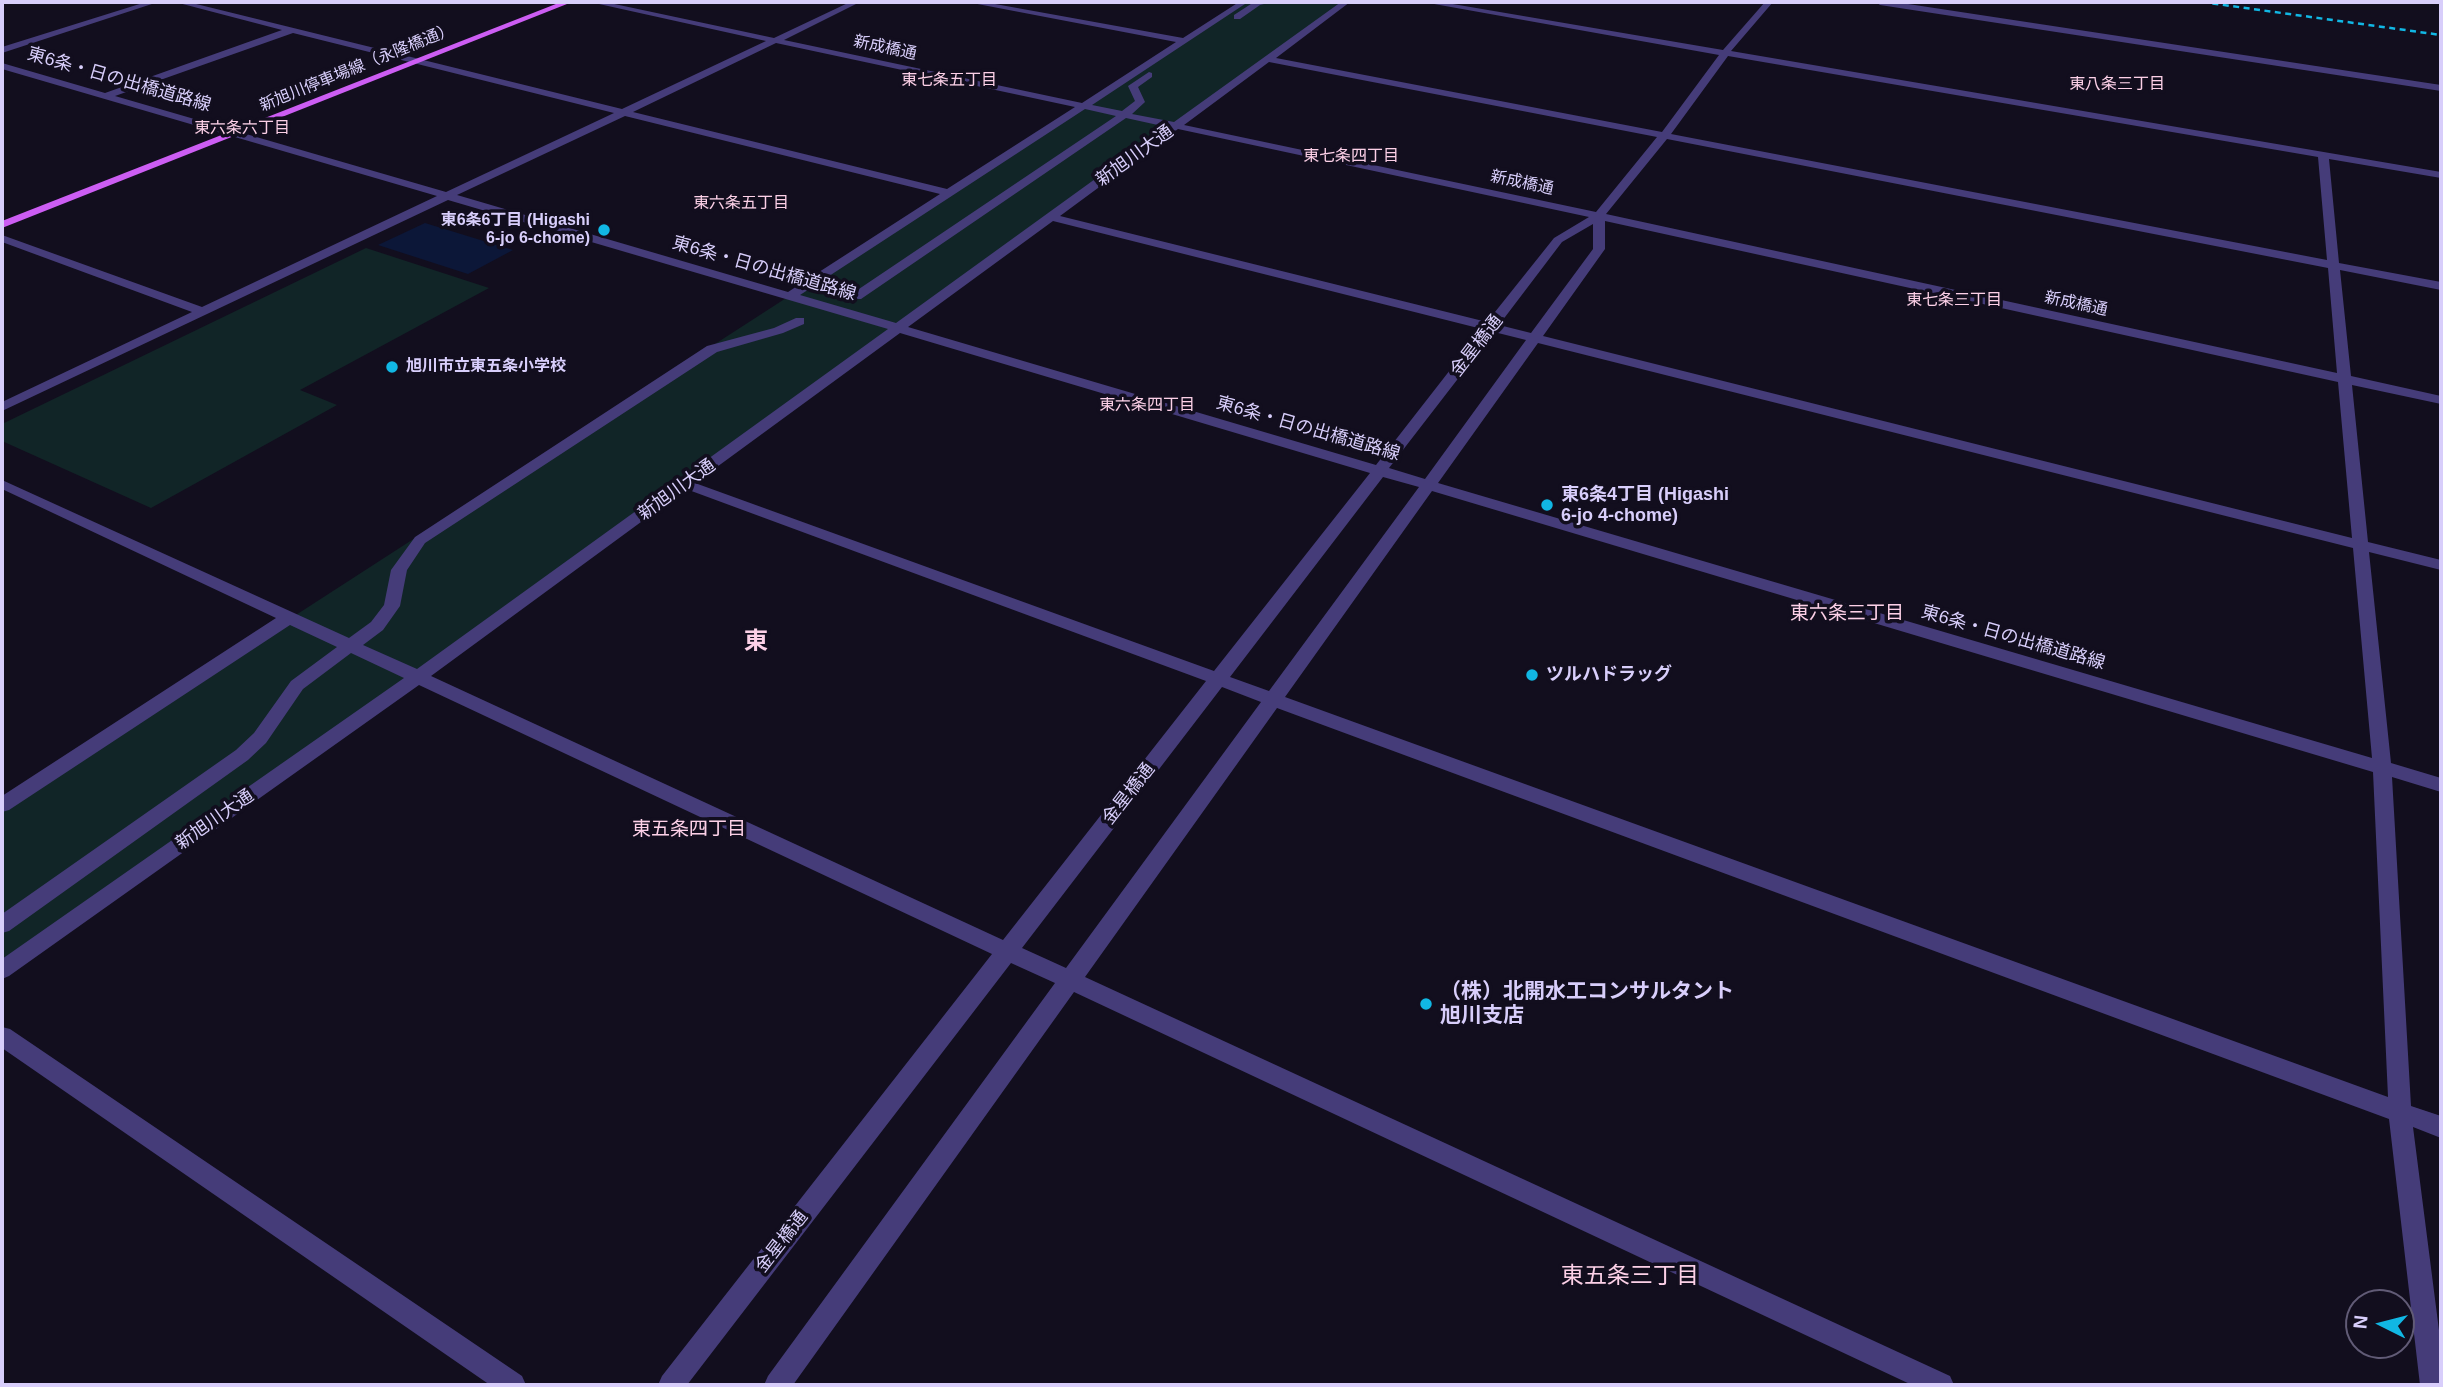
<!DOCTYPE html>
<html>
<head>
<meta charset="utf-8">
<style>
  body { margin:0 }
  #map { position:relative; width:2443px; height:1387px; overflow:hidden; background:#120e1e; font-family:Helvetica,sans-serif }
  canvas { display:block }
  .frame { position:absolute; inset:0; border:4px solid #d8cefb; pointer-events:none }
  .north { position:absolute; left:2345px; top:1289px; width:70px; height:70px; box-sizing:border-box; background:#120e1e; border:2px solid #615b76; border-radius:50%; rotate:276deg; font-size:19px; font-weight:700; line-height:28px; text-align:center; color:#d8cefb }
  .north::after { content:''; display:block; margin:auto; width:24px; height:32px; background:#11b7e4; clip-path:polygon(50% 0,100% 100%,50% 72%,0 100%) }
</style>
</head>
<body>
<div id="map">
<canvas width="2443" height="1387"></canvas>
<div class="frame"></div>
<div class="north">N</div>
</div>
<script>
const c = document.querySelector('canvas').getContext('2d');
c.lineJoin = 'round';
function fill(path, color) { c.fillStyle = color; c.fill(path, 'evenodd'); }
function trace(path, color, width, dash) { c.strokeStyle = color; c.lineWidth = width; c.lineCap = dash ? 'butt' : 'round'; c.setLineDash(dash || []); c.stroke(path); }
function label(font, color, halo, rows, align = 'center') {
  c.font = font + ' Helvetica,"Noto Sans JP",sans-serif'; c.lineWidth = 7; c.setLineDash([]); c.textBaseline = 'middle'; c.strokeStyle = halo; c.fillStyle = color; for (const [text, x, y, turn = 0] of rows) {
    c.save(); c.translate(x, y); c.rotate((+turn || 0) * Math.PI / 180); c.textAlign = isNaN(turn) ? turn : align; if (halo) c.strokeText(text, 0, 0); c.fillText(text, 0, 0); c.restore();
  }
}
fill(new Path2D(`
  M1244,2H1346L2,976V805Z
  M366,248L489,288L300,390L337,405L151,508L2,441V424Z`), '#112527');
fill(new Path2D(`
  M425,223L513,250L468,274L378,245Z`), '#0c1738');
fill(new Path2D(`
  M146,2H158L2,53V47Z
  M175,2H188L622,109L766,41L590,2H605L774,38L850,2H860L784,40L1082,103L1176,42L967,2H984L1183,38L1239,2H1248L1092,105L1122,111L1135,101L1128,86L1149,72L1152,73V77L1138,87L1145,102L1132,114L1174,122L1341,2H1350L1276,58L1662,132L1719,55L1423,2H1441L1723,50L1765,2H1773L1731,51L2441,172V178L2329,159L2339,263L2441,282V290L2340,270L2351,376L2441,396V404L2352,385L2368,542L2441,560V570L2369,552L2391,763L2441,778V792L2392,777L2411,1106L2441,1116V1138L2413,1127L2441,1346V1385H2420L2389,1119L1277,708L1085,977L1950,1376L1954,1385H1912L1074,992L793,1385H764L768,1376L1055,983L1011,963L687,1385H658L662,1376L992,954L419,685L9,976L2,979V959L404,678L351,653L303,689L266,743L248,760L9,931L2,933V914L236,750L254,733L291,681L337,647L290,625L9,810L2,812V796L276,618L2,489V480L349,638L371,622L384,605L391,570L415,537L707,346L774,328L796,318H804V324L783,333L717,352L425,543L407,570L400,606L383,630L363,645L417,669L888,329L448,200L2,411V402L192,312L2,242V235L202,307L437,196L2,69V63L105,93L282,30ZM293,33L614,113L446,192L115,96ZM776,43L1075,107L947,189L633,112ZM1728,56L2318,157L2327,260L1671,134ZM1269,62L1657,137L1596,212L1184,125ZM1085,109L1116,116L853,293V299H861L1126,118L1167,127L896,323L800,295ZM625,116L940,194L788,292L457,195ZM1178,129L1589,217L1554,238L1487,322L1060,216ZM1667,139L2328,268L2337,373L1606,214ZM1053,221L1482,329L1376,465L908,327ZM1605,221L2338,382L2352,538L1543,336L1605,249ZM1593,224V249L1531,333L1499,325L1562,242ZM1494,332L1526,340L1425,479L1389,468ZM900,333L1370,473L1214,671L695,483ZM1538,343L2353,548L2372,758L1438,483ZM1383,477L1419,487L1269,691L1230,677ZM686,489L1206,681L1003,940L431,676ZM1432,491L2373,772L2388,1097L1285,697ZM1222,687L1261,702L1066,968L1022,948Z
  M1254,2H1272L1260,5L1240,19H1234V15Z
  M1876,2H1895L2441,85V91L1880,5Z
  M2,1027L10,1029L522,1376L526,1385H490L2,1048Z`), '#453c79');
fill(new Path2D(`
  M561,2H572L2,228V221Z`), '#cc5df3');
trace(new Path2D(`
  M2202,2L2441,35`), '#11b7e4', 2.5, [6, 4.5]);
for (const [x, y, r, color] of [
  [604,230,7,"#11b7e4"],
  [392,367,7,"#11b7e4"],
  [1547,505,7,"#11b7e4"],
  [1532,675,7,"#11b7e4"],
  [1426,1004,7,"#11b7e4"]
]) { const dot = new Path2D(); dot.arc(x, y, r, 0, 2 * Math.PI); c.fillStyle = color; c.fill(dot); trace(dot, '#120e1e', 2.5); }
label('16px', '#d8cefb', '#120e1e', [
  ["新成橋通",885,48,12],
  ["新旭川停車場線（永隆橋通）",357,68,-22],
  ["新成橋通",1522,183,12],
  ["新成橋通",2076,304,12]
]);
label('16px', '#fcd0e7', '#120e1e', [
  ["東七条五丁目",949,81],
  ["東八条三丁目",2117,85],
  ["東六条六丁目",242,129],
  ["東七条四丁目",1351,157],
  ["東六条五丁目",741,204],
  ["東七条三丁目",1954,301],
  ["東六条四丁目",1147,406]
]);
label('bold 16px', '#d8cefb', '#120e1e', [
  ["東6条6丁目 (Higashi",590,221],
  ["6-jo 6-chome)",590,239],
  ["旭川市立東五条小学校",406,367,"left"]
], 'right');
label('18px', '#d8cefb', '#120e1e', [
  ["東6条・日の出橋道路線",119,80,16],
  ["新旭川大通",1135,156,-36],
  ["東6条・日の出橋道路線",764,269,16],
  ["金星橋通",1477,346,-52],
  ["東6条・日の出橋道路線",1308,429,16],
  ["新旭川大通",677,490,-36],
  ["東6条・日の出橋道路線",2013,638,16],
  ["金星橋通",1129,794,-52],
  ["新旭川大通",215,820,-35],
  ["金星橋通",782,1242,-52]
]);
label('bold 18px', '#d8cefb', '#120e1e', [
  ["東6条4丁目 (Higashi",1561,495],
  ["6-jo 4-chome)",1561,516],
  ["ツルハドラッグ",1546,675]
], 'left');
label('19px', '#fcd0e7', '#120e1e', [
  ["東六条三丁目",1847,614],
  ["東五条四丁目",689,830]
]);
label('bold 21px', '#d8cefb', '#120e1e', [
  ["（株）北開水工コンサルタント",1440,992],
  ["旭川支店",1440,1016]
], 'left');
label('23px', '#fcd0e7', '#120e1e', [
  ["東五条三丁目",1630,1277]
]);
label('bold 24px', '#fcd0e7', '#120e1e', [
  ["東",756,642]
]);
</script>
</body>
</html>
